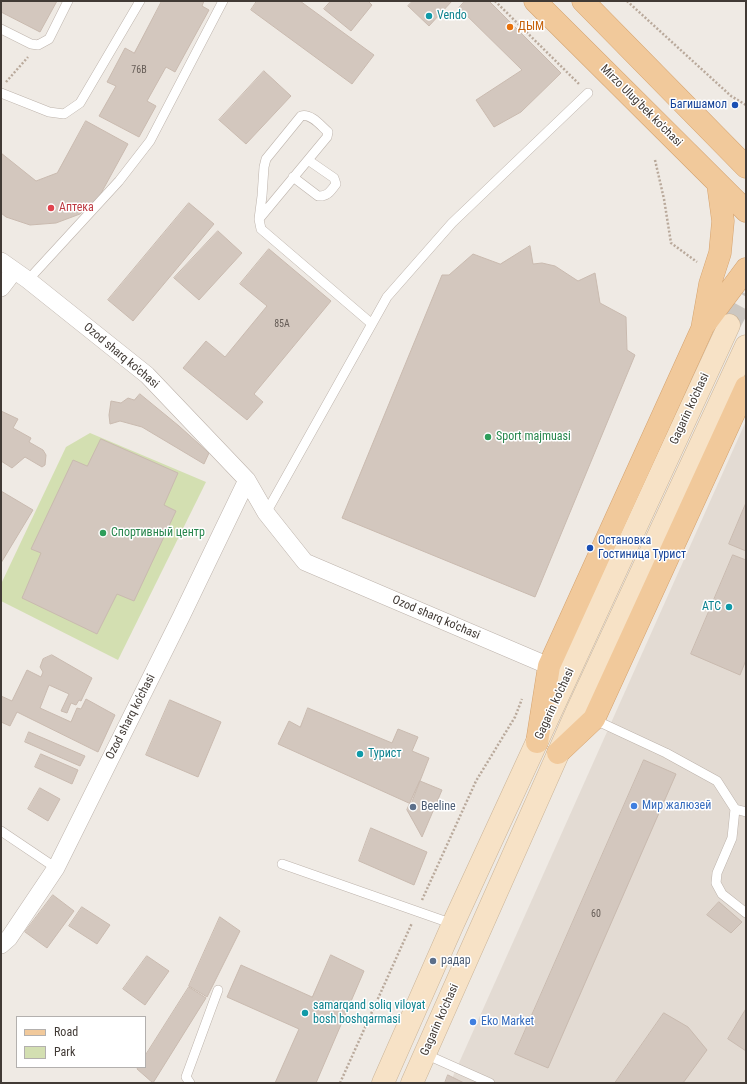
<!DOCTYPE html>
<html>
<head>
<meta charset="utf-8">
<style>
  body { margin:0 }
  #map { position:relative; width:747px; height:1084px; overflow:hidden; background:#efeae4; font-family:"Roboto Condensed",sans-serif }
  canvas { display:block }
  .frame { position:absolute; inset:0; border:2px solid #413a35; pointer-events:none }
  .legend { position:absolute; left:16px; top:1016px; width:130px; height:52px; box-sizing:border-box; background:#fff; border:1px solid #b3b0ae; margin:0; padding:5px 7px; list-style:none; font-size:12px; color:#413a35 }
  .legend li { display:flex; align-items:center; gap:8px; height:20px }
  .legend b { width:20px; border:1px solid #b3b0ae }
</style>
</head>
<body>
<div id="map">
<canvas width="747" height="1084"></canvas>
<div class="frame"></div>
<ul class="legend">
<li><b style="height:5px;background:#f1c99b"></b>Road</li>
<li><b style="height:11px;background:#d3dfb1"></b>Park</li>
</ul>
</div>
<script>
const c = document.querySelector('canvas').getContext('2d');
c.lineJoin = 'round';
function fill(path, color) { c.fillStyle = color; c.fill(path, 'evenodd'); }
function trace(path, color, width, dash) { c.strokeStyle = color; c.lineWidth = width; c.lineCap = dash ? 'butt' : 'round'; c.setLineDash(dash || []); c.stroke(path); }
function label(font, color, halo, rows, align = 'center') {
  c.font = font + ' "Roboto Condensed",sans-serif'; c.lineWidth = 3; c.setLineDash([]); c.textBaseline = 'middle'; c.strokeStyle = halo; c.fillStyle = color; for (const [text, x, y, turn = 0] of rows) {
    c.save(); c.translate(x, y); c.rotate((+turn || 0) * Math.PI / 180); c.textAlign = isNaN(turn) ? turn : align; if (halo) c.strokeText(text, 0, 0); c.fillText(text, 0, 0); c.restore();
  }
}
fill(new Path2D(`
  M746,421V1083H450Z`), '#e3dbd3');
fill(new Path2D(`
  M90,433L206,482L118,660L1,601V584L66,447Z`), '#d3dfb1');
const building = new Path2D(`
  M1,1H57L40,32L1,12Z
  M162,1H204L202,6L209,10L175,72L166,67L147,101L156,106L139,137L99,116L116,86L107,82L125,48L134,53Z
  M257,1H300L374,55L352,84L251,10Z
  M331,1H368L372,5L351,31L324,9Z
  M413,1H452L429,26L408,6Z
  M465,1H489L561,73L521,112L494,127L476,100L522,70L459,8Z
  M264,71L291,96L246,144L219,120Z
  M86,121L128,144L99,197L80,214L56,223L30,225L6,217L1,213V153L36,181L57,173Z
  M189,203L214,224L133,321L108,300Z
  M218,231L242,253L199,300L174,278Z
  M530,246L533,264L542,263L555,266L578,281L595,273L600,303L626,317L627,350L635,355L535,597L342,518L442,275H449L473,254L500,264Z
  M269,249L331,301L254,394L263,402L247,420L183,368L206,341L225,357L267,306L240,284Z
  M140,394L179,426L209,453L204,464L142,427L120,421L110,424L109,415L111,401L121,403L128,398L134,400Z
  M1,411L18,419L13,428L31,438L29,442L43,450L46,455L45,465L42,467L25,457L12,468L1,461Z
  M101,439L178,473L164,505L176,511L134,601L117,594L97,634L22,598L41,553L31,549L73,460L87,466Z
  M1,491L33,510L1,563Z
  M746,503V551L729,544Z
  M733,555L746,560V660L740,675L691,654Z
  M52,655L92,678L81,701L79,700L76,705L71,703L67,713L61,711L69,694L49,685L40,708L71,722L77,708L81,709L86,699L115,715L98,752L17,712L10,726L1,722V696L12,701L27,670L41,677L43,672L40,667L43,659Z
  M170,700L221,722L198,777L146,755Z
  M308,708L392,743L398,729L418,737L412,751L429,758L411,804L278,744L289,721L300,727Z
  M29,732L85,756L80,766L25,742Z
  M41,754L78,770L72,784L35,767Z
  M644,760L676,774L548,1068L515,1054Z
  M420,781L442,790L422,837L407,810Z
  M40,788L60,799L48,821L28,809Z
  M371,828L427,852L414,885L359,861Z
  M53,895L74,911L47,948L25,932Z
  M719,902L742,922L731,933L707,915Z
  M82,907L110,925L97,944L69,926Z
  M220,917L240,931L207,997L189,986Z
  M331,955L364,971L316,1083H275L299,1029L227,997L241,965L312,997Z
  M147,956L169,971L145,1005L123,989Z
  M189,987L206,998L153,1083L137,1069L138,1067H145V1056Z
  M746,1009V1051L728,1039Z
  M664,1013L688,1027L707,1050L683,1083H615Z
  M448,1075L464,1083H445Z`);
fill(building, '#d3c7be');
trace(building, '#c9baaf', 1);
trace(new Path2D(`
  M729,325L746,294`), '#ccc7c1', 22, [22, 11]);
const lane = new Path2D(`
  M1,29L31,44L38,45L49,39L68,1
  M1,93L49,112L64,114L80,103L140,1
  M293,177L318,196C328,197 331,190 336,184L334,178L308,160
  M259,219L327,137L328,132C321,126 311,113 301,116L266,159L264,167L262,196L259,219L261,229L372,324
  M28,280L119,181L150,141L223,1
  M266,513L387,297L452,223L588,93
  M593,719L666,753L717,781L735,809L732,838L717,873L716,883L722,894L746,913
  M735,809L746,812
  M1,831L56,868
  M282,864L453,924
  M425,1054L490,1083
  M190,1083L186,1077L218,990`);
const street = new Path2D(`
  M1,261L28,280L147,375L247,480L266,513L305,562L549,666
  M1,288L14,271
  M1,945L9,938L56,868L181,617L247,480`);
const secondary = new Path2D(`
  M383,1083L453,924L729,325
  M412,1083L577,711L746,346`);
const primary = new Path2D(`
  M535,1L746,211
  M583,1L746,167
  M705,324L746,269
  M537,742L549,666L702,329L710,284L720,253L723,221L718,184
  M558,753L594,719L746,387`);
trace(lane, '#bdb3ab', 10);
trace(street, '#bdb3ab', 18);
trace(secondary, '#cab498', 23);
trace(primary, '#d4a26e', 23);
trace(new Path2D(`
  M495,1L579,84
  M627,1L731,96L746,105
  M6,82L28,57
  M655,160L664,199L671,243L697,262
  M422,900L476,781L515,717L522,699
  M340,1083L412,923`), '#b9a99b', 2.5, [2, 2]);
trace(lane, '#fff', 9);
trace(street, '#fff', 17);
trace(secondary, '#f7e2c6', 22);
trace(primary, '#f1c99b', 22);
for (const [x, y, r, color] of [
  [429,16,4,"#0f9aa8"],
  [510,27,4,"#e8710a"],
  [735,105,4,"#1a4fb4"],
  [51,208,4,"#e0444e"],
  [488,437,4,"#2e9e5b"],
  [103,533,4,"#2e9e5b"],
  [590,548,4,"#1a4fb4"],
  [729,607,4,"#0f9aa8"],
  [360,754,4,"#0f9aa8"],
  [634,806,4,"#3f7fe0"],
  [413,807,4,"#5c6f8a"],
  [433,961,4,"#5c6f8a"],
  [305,1013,4,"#0f9aa8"],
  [473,1022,4,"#3f7fe0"]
]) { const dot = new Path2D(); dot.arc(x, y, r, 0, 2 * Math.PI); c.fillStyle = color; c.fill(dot); trace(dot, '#fff', 1.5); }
label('10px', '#665d57', null, [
  ["76В",139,70],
  ["85A",282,324],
  ["60",596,914]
]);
label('12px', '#0d838f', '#fff', [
  ["Vendo",437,16],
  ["ATC",721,607,"right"],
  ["Турист",368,754],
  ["samarqand soliq viloyat",313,1006],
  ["bosh boshqarmasi",313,1020]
], 'left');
label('12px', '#c56008', '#fff', [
  ["ДЫМ",518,27]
], 'left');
label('12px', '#164399', '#fff', [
  ["Багишамол",727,105],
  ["Остановка",598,541,"left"],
  ["Гостиница Турист",598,555,"left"]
], 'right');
label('12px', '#413a35', '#fff', [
  ["Mirzo Ulug'bek ko'chasi",641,106,45],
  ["Ozod sharq ko'chasi",121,356,40],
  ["Gagarin ko'chasi",690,409,-65],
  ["Ozod sharq ko'chasi",436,618,23],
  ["Gagarin ko'chasi",555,704,-65],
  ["Ozod sharq ko'chasi",131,717,-63],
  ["Gagarin ko'chasi",440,1020,-66]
]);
label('12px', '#be3a42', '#fff', [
  ["Аптека",59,208]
], 'left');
label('12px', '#27864d', '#fff', [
  ["Sport majmuasi",496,437],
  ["Спортивный центр",111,533]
], 'left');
label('12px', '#366cbe', '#fff', [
  ["Мир жалюзей",642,806],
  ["Eko Market",481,1022]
], 'left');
label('12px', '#4e5e75', '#fff', [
  ["Beeline",421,807],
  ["радар",441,961]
], 'left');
</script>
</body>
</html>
